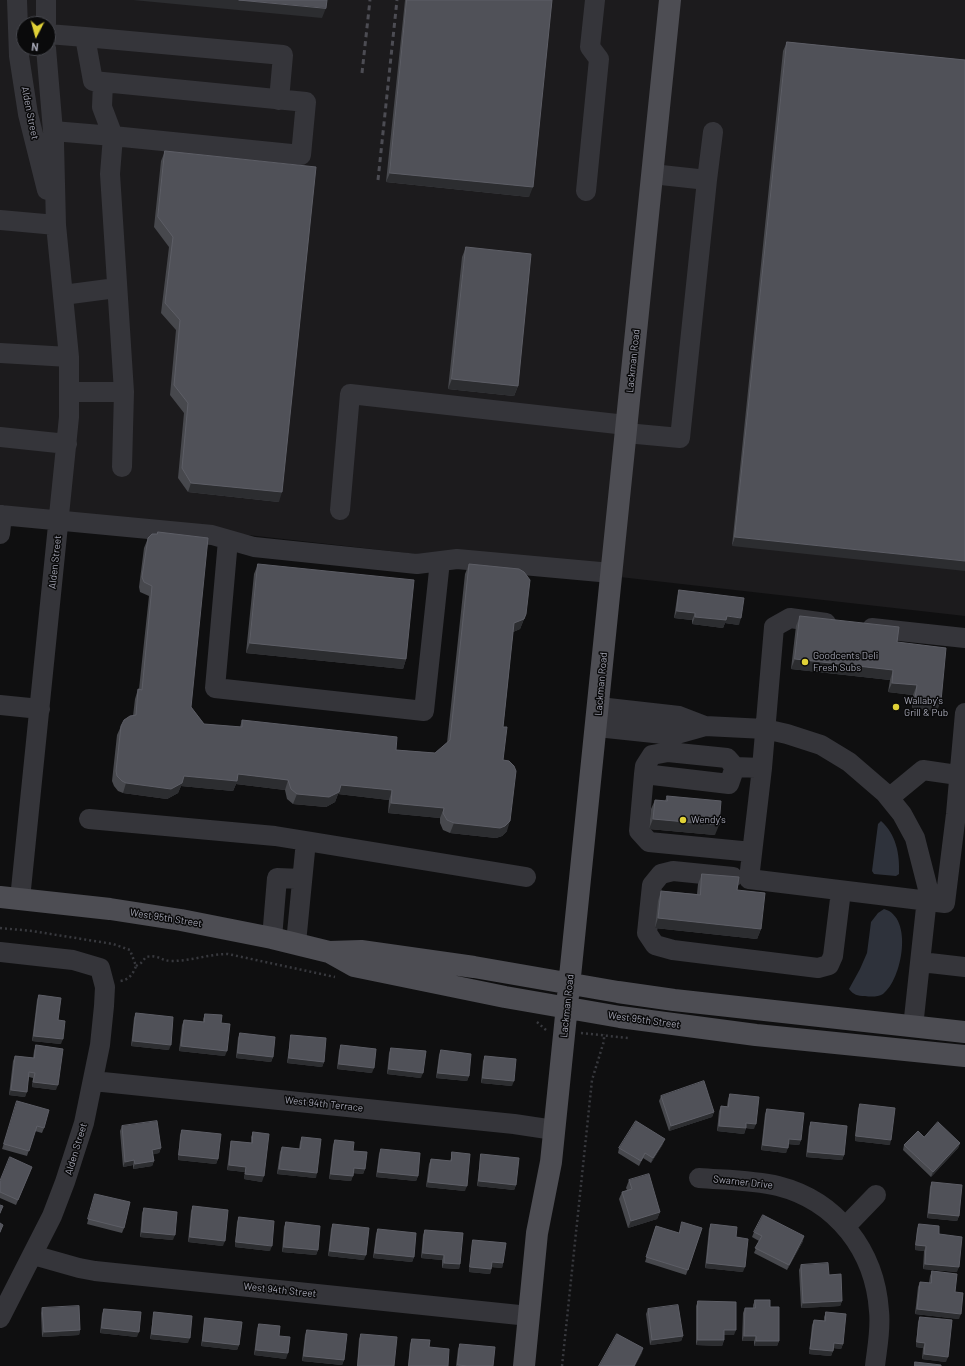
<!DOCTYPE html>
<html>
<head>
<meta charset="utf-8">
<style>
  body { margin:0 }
  #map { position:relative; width:965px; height:1366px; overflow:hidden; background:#0f0f10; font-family:Barlow,sans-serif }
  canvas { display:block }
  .north { position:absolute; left:16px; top:16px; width:40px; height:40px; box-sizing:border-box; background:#0a0a0b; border:1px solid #46474d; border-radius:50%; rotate:186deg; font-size:11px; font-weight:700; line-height:16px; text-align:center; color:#a1a2b0 }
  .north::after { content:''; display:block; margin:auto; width:14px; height:18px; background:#e0d137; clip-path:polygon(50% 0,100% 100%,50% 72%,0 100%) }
</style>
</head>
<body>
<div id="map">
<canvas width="965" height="1366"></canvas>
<div class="north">N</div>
</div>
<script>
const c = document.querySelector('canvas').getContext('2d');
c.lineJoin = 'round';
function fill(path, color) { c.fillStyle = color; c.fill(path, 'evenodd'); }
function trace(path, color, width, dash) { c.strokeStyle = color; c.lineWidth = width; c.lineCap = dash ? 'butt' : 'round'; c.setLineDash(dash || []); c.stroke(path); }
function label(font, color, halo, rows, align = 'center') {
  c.font = font + ' Barlow,sans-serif'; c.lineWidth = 3; c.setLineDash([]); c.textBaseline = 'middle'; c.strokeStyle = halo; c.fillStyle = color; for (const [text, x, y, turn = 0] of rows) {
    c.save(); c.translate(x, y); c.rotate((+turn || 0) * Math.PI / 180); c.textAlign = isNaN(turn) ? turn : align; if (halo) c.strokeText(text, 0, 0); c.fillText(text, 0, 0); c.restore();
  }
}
fill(new Path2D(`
  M0,0H965V616L0,507ZM24,24H48V48H24Z`), '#1c1b1d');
fill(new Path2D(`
  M881,821C896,834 900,854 899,874L896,876L874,874L872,871L878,824Z
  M884,909C914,917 902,980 883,994C878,997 871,997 865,996C857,996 854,995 849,989L860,969L867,953L871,922L878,913Z`), '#2e323b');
trace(new Path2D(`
  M0,928L32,931L113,944L130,950L136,966C133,974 129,980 120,981
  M136,966L141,963L146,957C158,954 161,961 172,961C191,961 209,954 228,954L335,977
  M537,1022L546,1030
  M581,1033L628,1038
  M562,1366L592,1080L604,1041V1034`), '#38393e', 2.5, [2, 3]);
trace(new Path2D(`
  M17,0L19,56L28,114L47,190
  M46,0V24
  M48,34L85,37L93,81L306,102L301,155L113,136L110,174L124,392L122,467
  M85,37L283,55L279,100
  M53,131L113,136L102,107L103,82
  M707,180L713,132
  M586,191L599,59L590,47L595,0
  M0,220L56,225
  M63,295L116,288
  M0,353L69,357
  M69,392H124
  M626,433L680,438L707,180L652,174
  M0,437L67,444
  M340,510L350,394L626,425
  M0,515L212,535L254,547L417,564L457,559L611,573
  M0,534L2,515
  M228,540L215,688L424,711L440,561
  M826,623L790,618L774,627L762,768L749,879L945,903L956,814L965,713
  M872,628L965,638
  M0,705L40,709
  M599,707L679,716L705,726L765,729L787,734L821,745L849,762L885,793L902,814L915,838L928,889L913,1027
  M597,727L673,735L705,726
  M644,774L645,766L652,755L668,752L727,758L735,767
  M889,798L923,770L965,776
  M89,819L275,836L306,841L296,943
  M306,841L526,877
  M752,852L649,842L639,831L644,774L729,784L735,767L762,768
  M733,877L673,871L661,874L652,885L647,933L655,945L673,950L818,968L829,965L833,956L841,891
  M20,899L69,417V357L56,225L54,143L46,48
  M272,938L277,878L302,879
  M0,952L73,960L100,968L105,987L104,1006L100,1045L84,1123L65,1182L52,1216L0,1318
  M921,962L965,967
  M93,1081L514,1124L554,1130
  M699,1178C725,1180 753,1180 778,1186C837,1201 875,1251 879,1311C881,1330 877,1348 875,1366
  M846,1226L876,1195
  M33,1255L79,1268L95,1271L529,1316`), '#35353a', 20);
trace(new Path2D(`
  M0,897L110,909L181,920L272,938L329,952L354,966L505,997L620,1017L756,1035L965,1056
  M329,952L361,951L474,967L618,992L674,1000L965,1032
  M524,1366L537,1233L551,1162L670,0`), '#4d4d53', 22);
trace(new Path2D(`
  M362,73L370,0
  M378,180L397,0`), '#4c4c53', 3, [5, 4]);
fill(new Path2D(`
  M405,0H552L529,197L386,182Z
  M787,42L965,60L732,546L783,51Z
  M165,151L279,502L188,492L178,478L184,413L170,395L176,330L161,313L169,247L154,227L161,161Z
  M466,247L518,386L514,396L448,389L462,257Z
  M148,538L191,707L204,724L240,727L242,720L396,750L435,753L447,743L465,574L469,564L526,614L520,629L513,632L503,727V760L507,831L502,836L496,838L450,833L443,830L440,823V818L388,813L389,800L338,794L335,802L326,807L293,804L287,799L285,790L236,784L233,791L181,786L178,793L167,799L123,793L118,791L114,786L112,781L117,735L121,726L133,716L135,699L138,689H139L149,596L140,592L139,587L144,548Z
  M258,564L406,659L403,669L246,653L254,574Z
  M679,590L739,625L725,623L723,628L692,624V620L674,618L677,598Z
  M800,616L897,642L937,711L912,708L913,695L888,692L890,680L791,669L796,626Z
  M667,796L715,835L649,829L651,809L655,800L665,801Z
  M702,874L737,890L761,929L757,939L655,928L658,901L661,891L697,894L698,884Z
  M39,995L58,1020L61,1044L32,1041L37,1000Z
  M136,1013L169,1050L131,1046L134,1018Z
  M205,1014L221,1023L225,1056L179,1051L182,1025L184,1020L203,1022V1019Z
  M240,1033L273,1057L271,1062L236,1058L238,1038Z
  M291,1035L324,1062L322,1067L287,1063L290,1040Z
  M36,1045L56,1090L32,1087L33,1078L29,1077L25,1097L9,1095L13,1061L15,1056L33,1058L34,1051Z
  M341,1045L372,1073L337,1069L339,1051Z
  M391,1048L421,1078L387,1074L389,1053Z
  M441,1050L469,1076L467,1081L436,1078L439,1055Z
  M485,1056L512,1086L481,1083L483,1061Z
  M730,1094L754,1129L746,1128L744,1134L717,1131L719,1111L721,1106H727L728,1099Z
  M661,1096L714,1112L712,1117L669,1131L659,1101Z
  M860,1104L890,1145L855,1141L858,1109Z
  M16,1106L44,1128L42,1133L35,1131L27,1156L2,1149Z
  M767,1109L801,1140L799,1145L788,1144L786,1153L761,1150L765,1114Z
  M811,1122L844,1155L842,1160L806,1157L809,1127Z
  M122,1126L161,1148L159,1153L153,1154L154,1161L152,1166L133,1169V1165L123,1167L120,1131Z
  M182,1130L218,1159L216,1164L178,1160L180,1135Z
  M253,1132L262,1182L244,1179L245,1172L227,1170L230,1146L231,1141L251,1143V1137Z
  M302,1137L316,1178L277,1174L280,1152L282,1147L299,1149L300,1142Z
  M924,1137L960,1143L958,1148L931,1177L903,1150L904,1145Z
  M335,1140L353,1151L365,1169L363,1174L353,1173L351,1181L329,1179L333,1145Z
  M663,1144L651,1163L643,1158L639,1166L618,1153L619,1148Z
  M381,1149L418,1176L416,1181L376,1177L379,1154Z
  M452,1152L465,1191L426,1187L429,1164L431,1159L450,1161L451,1158Z
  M481,1154L516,1185L514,1190L477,1186L480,1159Z
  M30,1172L16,1205L0,1198V1181Z
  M629,1180L660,1212L657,1219L628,1228L619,1199L622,1192L627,1190L626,1188Z
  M932,1182L959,1216L957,1221L927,1218L930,1187Z
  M95,1194L124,1228L122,1233L87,1224Z
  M193,1206L223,1246L188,1242L191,1211Z
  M144,1208L173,1240L140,1237L142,1213Z
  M239,1217L270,1251L235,1247L237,1222Z
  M286,1222L318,1250L316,1255L282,1252L284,1227Z
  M333,1224L364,1260L328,1256L331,1229Z
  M711,1224L736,1237L743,1272L705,1268L709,1229Z
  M919,1224L939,1234L957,1272L923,1269L924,1251L915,1250L917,1229Z
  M656,1226L678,1233L702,1228L686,1275L645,1262Z
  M378,1229L414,1257L412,1262L373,1258L376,1234Z
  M425,1230L460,1264L459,1269L442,1268V1260L421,1258L423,1235Z
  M754,1232L803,1241L787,1270L754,1253L759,1241L752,1237Z
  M473,1240L503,1263L502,1268L492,1267L490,1274L469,1272L472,1245Z
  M801,1265L829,1275L842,1301L840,1306L801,1308L799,1270Z
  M932,1271L955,1292L959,1319L915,1314L918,1287L920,1282L929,1283L930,1276Z
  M755,1300L770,1307L779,1341L777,1346H754V1341H742L743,1313L745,1308H753V1305Z
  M698,1301L734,1335H724V1340L722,1346L696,1345V1306Z
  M42,1308L80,1330L79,1335L42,1337L41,1313Z
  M104,1309L137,1337L100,1333L102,1314Z
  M648,1309L683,1336L681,1341L650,1345L646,1314Z
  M154,1312L188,1343L150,1339L153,1317Z
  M826,1312L843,1344L841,1349L834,1348L831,1356L809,1354L812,1325L814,1320L824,1321V1317Z
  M920,1317L946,1362L922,1359L923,1348L916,1347L918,1322Z
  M205,1318L239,1345L237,1350L201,1346L204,1323Z
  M259,1324L279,1336L286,1359L254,1355L257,1329Z
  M307,1330L344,1360L342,1365L302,1361L305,1335Z
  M361,1334L394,1366H357L359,1339Z
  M412,1339L429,1347L448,1366H408L410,1344Z
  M460,1344L493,1366H456L458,1349Z`), '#47484d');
fill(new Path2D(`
  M133,0H239L326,8L322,18Z
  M390,173L533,187L529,197L386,182Z
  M452,379L518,386L514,396L448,389Z
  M191,483L282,492L279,502L188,492Z
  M735,537L965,561V571L732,546Z
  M677,611L695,613L692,620L674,618Z
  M526,614L520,629L511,633L514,623Z
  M727,616L741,618L739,625L725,623L723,628L692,624L695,617Z
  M250,643L406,659L403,669L246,653Z
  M795,659L893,670L890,680L791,669Z
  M892,683L917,685L913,695L888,692Z
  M915,698L941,701L937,711L912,708Z
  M238,774L288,780L285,790L236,784L233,791L181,786L178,793L167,799L123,793L126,783L184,776Z
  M341,785L392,790L389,800L338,794L335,802L326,807L293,804L297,794Z
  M391,803L444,808L440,818L388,813Z
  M653,819L719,825L715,835L649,829Z
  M510,821L507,831L502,836L496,838L450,833L454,823Z
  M658,918L761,929L757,939L655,928Z
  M34,1036L63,1039L61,1044L32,1041Z
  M133,1041L171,1045L169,1050L131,1046Z
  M181,1046L227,1051L225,1056L179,1051Z
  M238,1053L273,1057L271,1062L236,1058Z
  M289,1058L324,1062L322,1067L287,1063Z
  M339,1064L374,1068L372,1073L337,1069Z
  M389,1069L423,1073L421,1078L387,1074Z
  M438,1073L469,1076L467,1081L436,1078Z
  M483,1078L514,1081L512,1086L481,1083Z
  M33,1082L58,1085L56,1090L32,1087Z
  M11,1090L27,1092L25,1097L9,1095Z
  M714,1112L712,1117L669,1131L671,1126Z
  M746,1123L756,1124L754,1129L745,1128Z
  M719,1126L746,1128L744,1134L717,1131Z
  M856,1136L891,1140L890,1145L855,1141Z
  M665,1139L663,1144L651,1163L653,1158Z
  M789,1139L801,1140L799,1145L787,1144Z
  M960,1143L958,1148L931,1177L933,1172Z
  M763,1145L788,1148L786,1153L761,1150Z
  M161,1148L159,1153L151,1155L152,1150Z
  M808,1152L844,1155L842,1160L806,1157Z
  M179,1155L218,1159L216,1164L178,1160Z
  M134,1160L133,1165L123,1167L125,1162Z
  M154,1161L152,1166L133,1169L135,1164Z
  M229,1165L246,1167L245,1172L227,1170Z
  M354,1168L365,1169L363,1174L352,1173Z
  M279,1169L317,1173L316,1178L277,1174Z
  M378,1172L418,1176L416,1181L376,1177Z
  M245,1174L264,1176L262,1182L244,1179Z
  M331,1174L353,1176L351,1181L329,1179Z
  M479,1181L516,1185L514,1190L477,1186Z
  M428,1182L467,1186L465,1191L426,1187Z
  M660,1212L657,1219L628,1228L631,1221Z
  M929,1213L959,1216L957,1221L927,1218Z
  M142,1232L175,1235L173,1240L140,1237Z
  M804,1236L803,1241L787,1270L789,1265Z
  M190,1237L225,1241L223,1246L188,1242Z
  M236,1242L272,1246L270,1251L235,1247Z
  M916,1245L926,1246L924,1251L915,1250Z
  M284,1247L318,1250L316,1255L282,1252Z
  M330,1251L366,1255L364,1260L328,1256Z
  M375,1253L414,1257L412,1262L373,1258Z
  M423,1253L444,1255L442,1260L421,1258Z
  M492,1262L503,1263L502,1268L490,1267Z
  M444,1263L460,1264L459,1269L442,1268Z
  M707,1263L745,1267L743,1272L705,1268Z
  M925,1264L959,1267L957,1272L923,1269Z
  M470,1267L491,1269L490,1274L469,1272Z
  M842,1301L840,1306L801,1308L803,1303Z
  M917,1309L961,1314L959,1319L915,1314Z
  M102,1328L139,1332L137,1337L100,1333Z
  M80,1330L79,1335L42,1337L44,1332Z
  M724,1330H736L734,1335H722Z
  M152,1334L190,1338L188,1343L150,1339Z
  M683,1336L681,1341L650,1345L652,1340Z
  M744,1336H756L754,1341H742Z
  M698,1340H724L722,1346L696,1345Z
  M203,1341L239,1345L237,1350L201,1346Z
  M756,1341H779L777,1346H754Z
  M917,1342L925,1343L923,1348L916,1347Z
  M834,1343L843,1344L841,1349L832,1348Z
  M643,1348L642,1353L635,1366H634Z
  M810,1349L833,1351L831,1356L809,1354Z
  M256,1350L288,1353L286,1359L254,1355Z
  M924,1354L948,1357L946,1362L922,1359Z
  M304,1356L344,1360L342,1365L302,1361Z`), '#2c2d30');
const building = new Path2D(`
  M239,0H327L326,8Z
  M407,0H552L533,187L390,173Z
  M787,42L965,60V561L735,537Z
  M165,151L316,167L282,492L191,483L182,468L188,403L174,385L180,320L165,303L173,237L158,217Z
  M466,247L531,254L518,386L452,379Z
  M158,532L208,538L191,707L204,724L242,727V720L397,737L396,750L435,753L450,740L469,564L519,569L524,572L530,580L526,614L524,619L514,623L503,727H507L503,760L509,761L514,766L516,771L510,821L505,826L500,828L454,823L447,820L443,813L444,808L391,803L392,790L341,785L339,792L329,797L297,794L291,789L288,780L238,774L237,781L184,776L182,783L171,789L126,783L122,781L117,776L116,771L121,726L124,720L130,716L136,715L138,689L142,690L152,586L144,582L142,577L148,538L152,534H157Z
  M258,564L414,580L406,659L250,643Z
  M679,590L744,598L741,618L727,616L726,620L695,617V613L677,611Z
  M800,616L899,627L897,642L946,648L941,701L915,698L917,685L892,683L893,670L795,659Z
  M667,796L721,801L719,825L653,819L655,800L667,801Z
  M702,874L739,877L737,890L765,893L761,929L658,918L661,891L700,895Z
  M39,995L61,998L58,1020L65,1021L63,1039L34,1036Z
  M136,1013L173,1017L171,1045L133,1041Z
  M205,1014L222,1015L221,1023L230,1024L227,1051L181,1046L184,1020L204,1022Z
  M240,1033L275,1037L273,1057L238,1053Z
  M291,1035L326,1038L324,1062L289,1058Z
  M36,1045L63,1049L58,1085L33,1082L35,1073L29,1072L27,1092L11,1090L15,1056L34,1058Z
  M341,1045L376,1049L374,1068L339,1064Z
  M391,1048L426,1051L423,1073L389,1069Z
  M441,1050L471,1054L469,1076L438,1073Z
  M485,1056L516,1059L514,1081L483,1078Z
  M704,1081L714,1112L671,1126L661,1096Z
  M730,1094L759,1097L756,1124L746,1123V1128L719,1126L721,1106L728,1107Z
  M17,1101L49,1110L44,1128L37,1126L29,1151L4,1144Z
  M860,1104L895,1108L891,1140L856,1136Z
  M767,1109L804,1113L801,1140L789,1139L788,1148L763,1145Z
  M157,1121L161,1148L152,1150L154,1161L135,1164L134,1160L125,1162L122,1126Z
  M636,1121L665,1139L653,1158L645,1153L641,1161L619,1148Z
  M811,1122L847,1126L844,1155L808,1152Z
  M938,1122L960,1143L933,1172L904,1145L918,1131L924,1137Z
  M182,1130L221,1134L218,1159L179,1155Z
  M253,1132L269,1134L264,1176L245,1174L246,1167L229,1165L231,1141L252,1143Z
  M302,1137L321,1139L317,1173L279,1169L282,1147L300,1149Z
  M335,1140L354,1142L353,1151L367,1152L365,1169L354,1168L353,1176L331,1174Z
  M381,1149L420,1153L418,1176L378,1172Z
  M452,1152L470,1154L467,1186L428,1182L431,1159L451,1161Z
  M481,1154L519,1158L516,1185L479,1181Z
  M10,1157L32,1167L18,1200L0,1192V1181Z
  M649,1174L660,1212L631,1221L622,1192L632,1189L629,1180Z
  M932,1182L962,1185L959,1216L929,1213Z
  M95,1194L130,1202L124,1228L88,1219Z
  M0,1205L3,1206L0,1213Z
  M193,1206L228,1210L225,1241L190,1237Z
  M144,1208L177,1212L175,1235L142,1232Z
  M763,1215L804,1236L789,1265L755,1248L762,1236L754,1232Z
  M239,1217L274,1221L272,1246L236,1242Z
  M286,1222L320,1226L318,1250L284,1247Z
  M682,1222L702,1228L688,1270L646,1257L656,1226L679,1233Z
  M0,1223L3,1225L0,1232Z
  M333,1224L369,1228L366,1255L330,1251Z
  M711,1224L737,1227L736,1237L748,1239L745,1267L707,1263Z
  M919,1224L939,1226V1234L962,1237L959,1267L925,1264L926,1246L916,1245Z
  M378,1229L416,1233L414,1257L375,1253Z
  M425,1230L463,1233L460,1264L444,1263V1255L423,1253Z
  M473,1240L506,1243L503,1263L492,1262L491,1269L470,1267Z
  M828,1263L829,1275L841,1274L842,1301L803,1303L801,1265Z
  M932,1271L957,1274L955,1292L963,1293L961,1314L917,1309L920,1282L931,1283Z
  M755,1300H770V1307H779V1341H756V1336H744L745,1308H755Z
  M698,1301L736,1302V1330H724V1340H698Z
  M678,1305L683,1336L652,1340L648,1309Z
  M79,1306L80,1330L44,1332L42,1308Z
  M104,1309L141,1312L139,1332L102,1328Z
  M154,1312L192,1316L190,1338L152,1334Z
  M826,1312L846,1314L843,1344L834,1343L833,1351L810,1349L814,1320L825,1321Z
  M920,1317L952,1320L948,1357L924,1354L925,1343L917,1342Z
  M205,1318L242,1322L239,1345L203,1341Z
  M259,1324L280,1326L279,1336L290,1337L288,1353L256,1350Z
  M307,1330L347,1334L344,1360L304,1356Z
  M361,1334L397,1337L394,1366H358Z
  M617,1334L643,1348L634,1366H599Z
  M412,1339L430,1340L429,1347L449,1349L448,1366H409Z
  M460,1344L495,1347L493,1366H468L458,1365Z
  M915,1362L941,1365V1366H915Z`);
fill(building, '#505158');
trace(building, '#5d5e66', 1);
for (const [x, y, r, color] of [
  [805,662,4,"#e0d137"],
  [896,707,4,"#e0d137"],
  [683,820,4,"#e0d137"]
]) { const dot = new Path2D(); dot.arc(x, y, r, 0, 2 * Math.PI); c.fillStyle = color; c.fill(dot); trace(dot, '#0a0a0b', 1.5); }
label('10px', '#a1a2b0', '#0a0a0b', [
  ["Alden Street",30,113,79],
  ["Lackman Road",633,361,-84],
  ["Alden Street",55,562,-84],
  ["Lackman Road",601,684,-85],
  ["West 95th Street",166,918,9],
  ["Lackman Road",567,1006,-84],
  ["West 95th Street",644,1020,8],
  ["West 94th Terrace",324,1104,6],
  ["Alden Street",76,1149,-73],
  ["Swarner Drive",743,1182,6],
  ["West 94th Street",280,1290,6]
]);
label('10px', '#a1a2b0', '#0a0a0b', [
  ["Goodcents Deli",813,656],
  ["Fresh Subs",813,668],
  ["Wallaby's",904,701],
  ["Grill & Pub",904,713],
  ["Wendy's",691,820]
], 'left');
</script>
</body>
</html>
